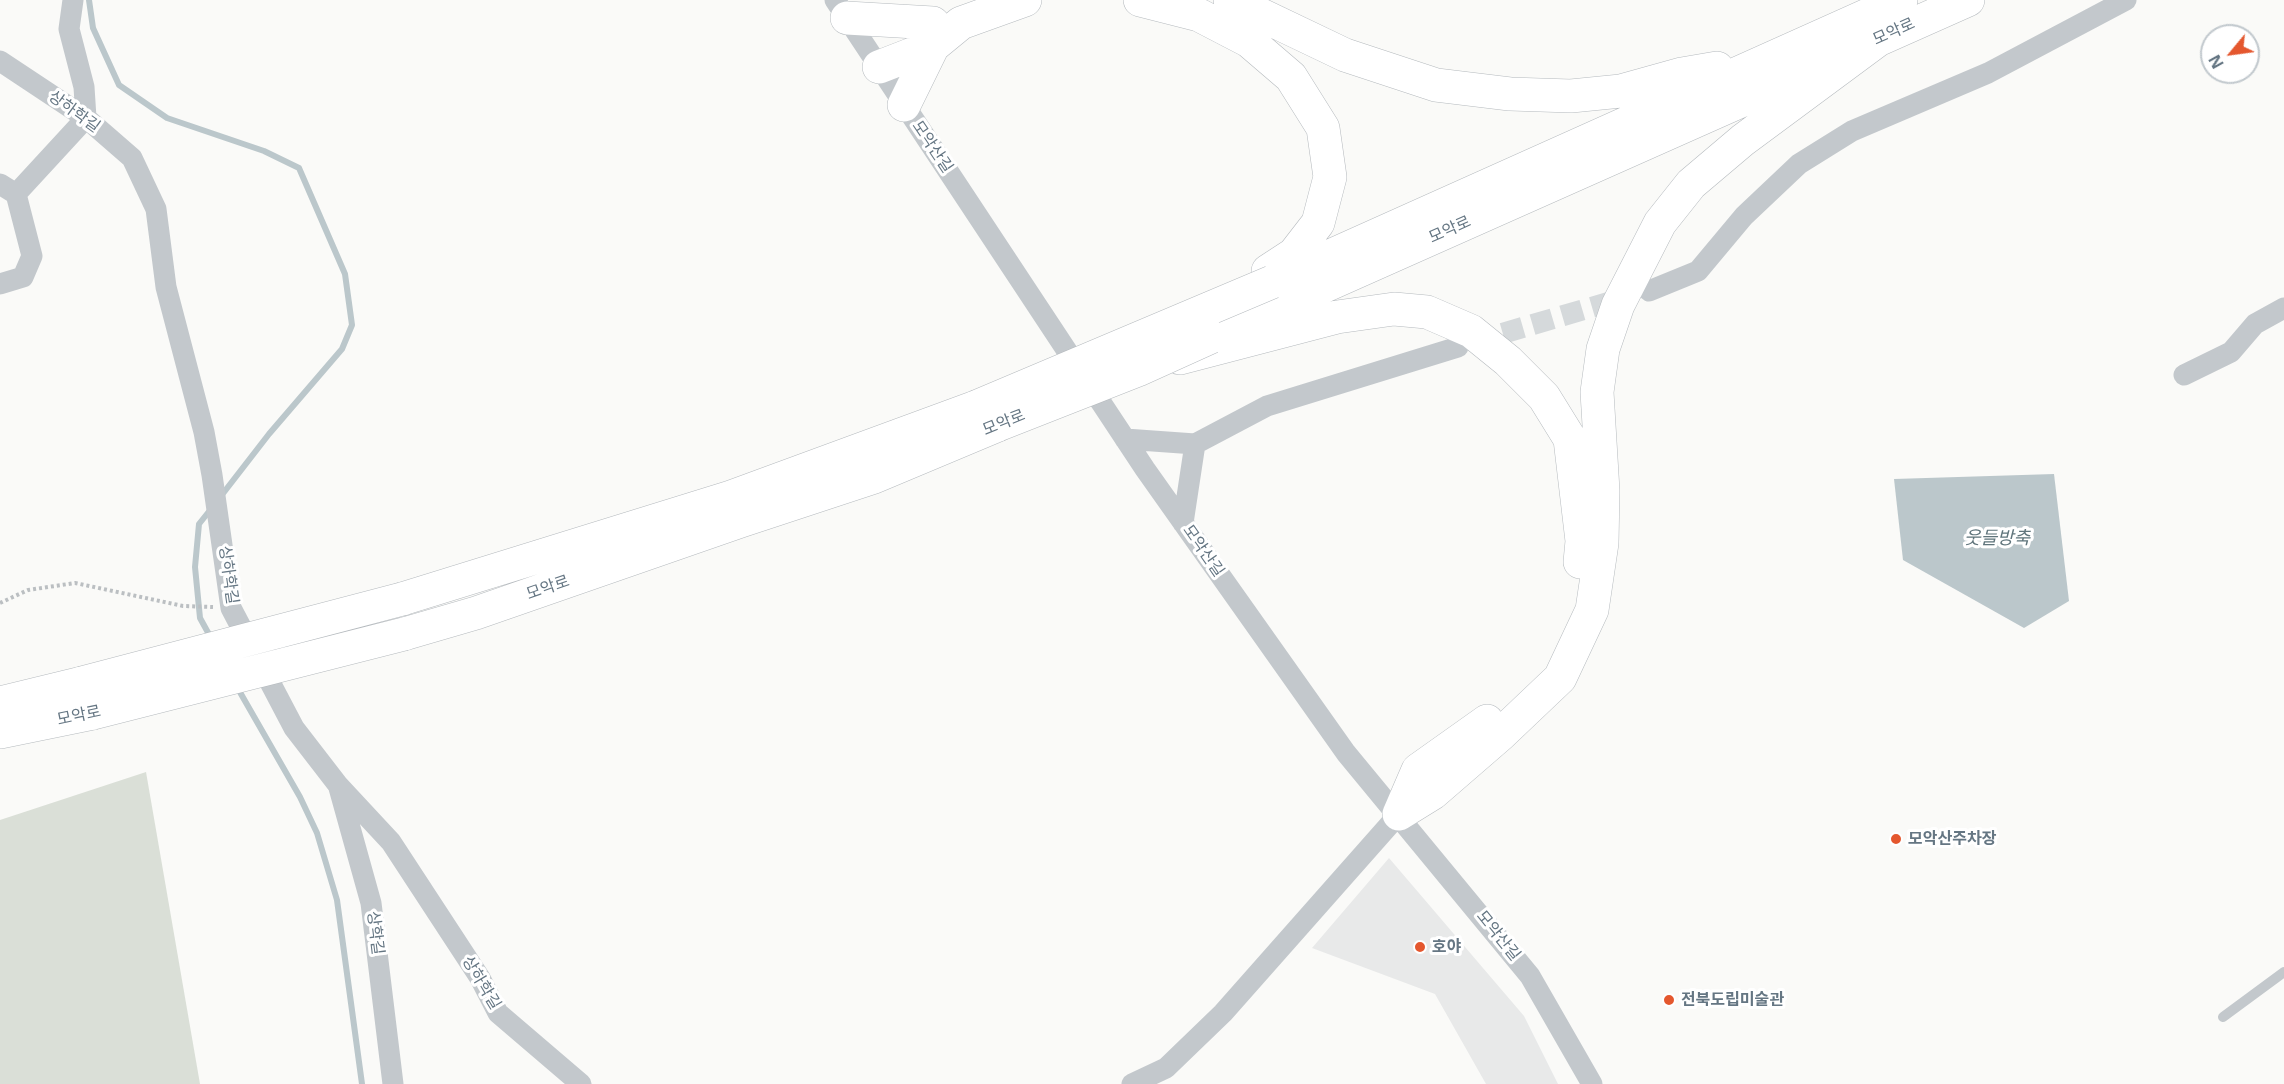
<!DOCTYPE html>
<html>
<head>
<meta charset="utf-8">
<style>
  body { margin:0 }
  #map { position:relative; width:2284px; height:1084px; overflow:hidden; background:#fafaf8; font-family:"Open Sans",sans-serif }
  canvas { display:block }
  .north { position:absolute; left:2200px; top:24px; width:60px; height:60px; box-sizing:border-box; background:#fff; border:2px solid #c1c8cd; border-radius:50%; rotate:241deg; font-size:16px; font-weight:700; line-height:24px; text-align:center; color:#657683 }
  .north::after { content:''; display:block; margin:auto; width:21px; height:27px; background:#e4572e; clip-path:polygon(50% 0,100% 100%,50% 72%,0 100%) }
</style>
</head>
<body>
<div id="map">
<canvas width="2284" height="1084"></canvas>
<div class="north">N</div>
</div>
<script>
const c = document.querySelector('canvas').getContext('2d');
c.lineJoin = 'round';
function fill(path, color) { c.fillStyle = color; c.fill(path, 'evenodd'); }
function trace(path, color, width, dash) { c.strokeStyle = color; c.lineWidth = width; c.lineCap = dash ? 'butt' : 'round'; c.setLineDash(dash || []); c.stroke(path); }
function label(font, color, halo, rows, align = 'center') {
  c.font = font + ' "Open Sans","Noto Sans KR",sans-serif'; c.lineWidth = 6; c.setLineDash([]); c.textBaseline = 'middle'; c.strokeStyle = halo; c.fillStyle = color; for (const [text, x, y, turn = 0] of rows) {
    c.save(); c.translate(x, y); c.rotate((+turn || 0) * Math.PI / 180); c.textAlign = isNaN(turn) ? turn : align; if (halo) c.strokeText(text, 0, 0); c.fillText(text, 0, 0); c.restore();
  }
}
fill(new Path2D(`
  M1389,858L1524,1016L1558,1084H1486L1435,994L1312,948Z`), '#e8e9e9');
fill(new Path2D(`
  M146,772L200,1084H0V820Z`), '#dadfd7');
fill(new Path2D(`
  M2054,474L2069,601L2024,628L1903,560L1894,479Z`), '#bbc7cb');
trace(new Path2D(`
  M89,0L93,28L119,85L167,118L264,151L299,168L345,274L352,325L342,349L269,434L221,496
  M211,509L199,524L195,567L200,618L211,638
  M237,687L300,797L317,833L337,900L362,1084`), '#bbc7cb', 6);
trace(new Path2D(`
  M1473,342L1627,297`), '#d5d9db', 21, [21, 10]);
const primary = new Path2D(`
  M1140,0L1199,15L1249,41L1291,77L1323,128L1330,177L1318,223L1294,254L1268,271
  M1230,0L1345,55L1436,85L1510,94L1571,96L1621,91L1682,74L1717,68
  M847,18L933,23
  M879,67L933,46L961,23L1025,0
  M904,105L933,46
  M1272,282L1901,0
  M1226,330L1968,0
  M1180,358L1337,317L1394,309L1427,312L1471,331L1508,361L1544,397L1570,439L1582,541L1580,562
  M402,599L731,497L976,407
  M404,634L476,613L741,521L874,477L998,425
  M0,703L82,683
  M0,732L93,713
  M1399,814L1433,793L1500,735L1560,678L1592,610L1602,543L1603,491L1597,392L1603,349L1618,305L1660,223L1691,184L1743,140L1878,40
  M1399,814L1418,770L1487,721`);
trace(primary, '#b5babe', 34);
trace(new Path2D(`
  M0,603L28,590L75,583L183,606L213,607`), '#bbbfc2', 4, [3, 3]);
trace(new Path2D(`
  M2223,1017L2284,972`), '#c3c8cc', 10);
trace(new Path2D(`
  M835,0L1145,469L1346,753L1530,976L1592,1084
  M0,61L86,118L132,158L156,209L166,287L204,432L212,475L231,608L294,728L338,785L391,842L480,978L498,1013L581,1084
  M0,184L16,194
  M0,284L23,277L32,256L16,194L86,118L84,87L69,29L73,0
  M1649,291L1698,271L1744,216L1799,164L1852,131L1988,73L2126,0
  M2184,375L2231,352L2255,324L2284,308
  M1125,439L1195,444L1267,406L1458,347
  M1183,523L1195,444
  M339,788L371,903L393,1084
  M1132,1084L1166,1068L1223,1013L1399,814`), '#c3c8cc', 21);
trace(primary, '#fff', 33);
const primaryBridge = new Path2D(`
  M976,407L1272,282
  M998,425L1138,370L1211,337
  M82,683L402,599
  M93,713L404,634`);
trace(primaryBridge, '#b5babe', 34, []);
trace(primaryBridge, '#fff', 33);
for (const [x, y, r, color] of [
  [1896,839,6,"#e4572e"],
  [1420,947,6,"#e4572e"],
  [1669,1000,6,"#e4572e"]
]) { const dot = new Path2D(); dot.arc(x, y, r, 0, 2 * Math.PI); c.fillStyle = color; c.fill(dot); trace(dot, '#fff', 2); }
label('16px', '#657683', '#fff', [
  ["모악로",1894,32,-24],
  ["상하학길",74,112,36],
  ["모악산길",932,147,56],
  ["모악로",1450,230,-24],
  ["모악로",1004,423,-22],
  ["모악산길",1203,551,55],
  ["상하학길",228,575,82],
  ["모악로",548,588,-19],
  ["모악로",79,716,-12],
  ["상학길",375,933,83],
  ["모악산길",1498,936,51],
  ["상하학길",481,983,59]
]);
label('bold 16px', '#657683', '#fff', [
  ["모악산주차장",1908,839],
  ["호야",1432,947],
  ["전북도립미술관",1681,1000]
], 'left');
label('italic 18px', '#60757c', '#fff', [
  ["웃들방축",1997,539]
]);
</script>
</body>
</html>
